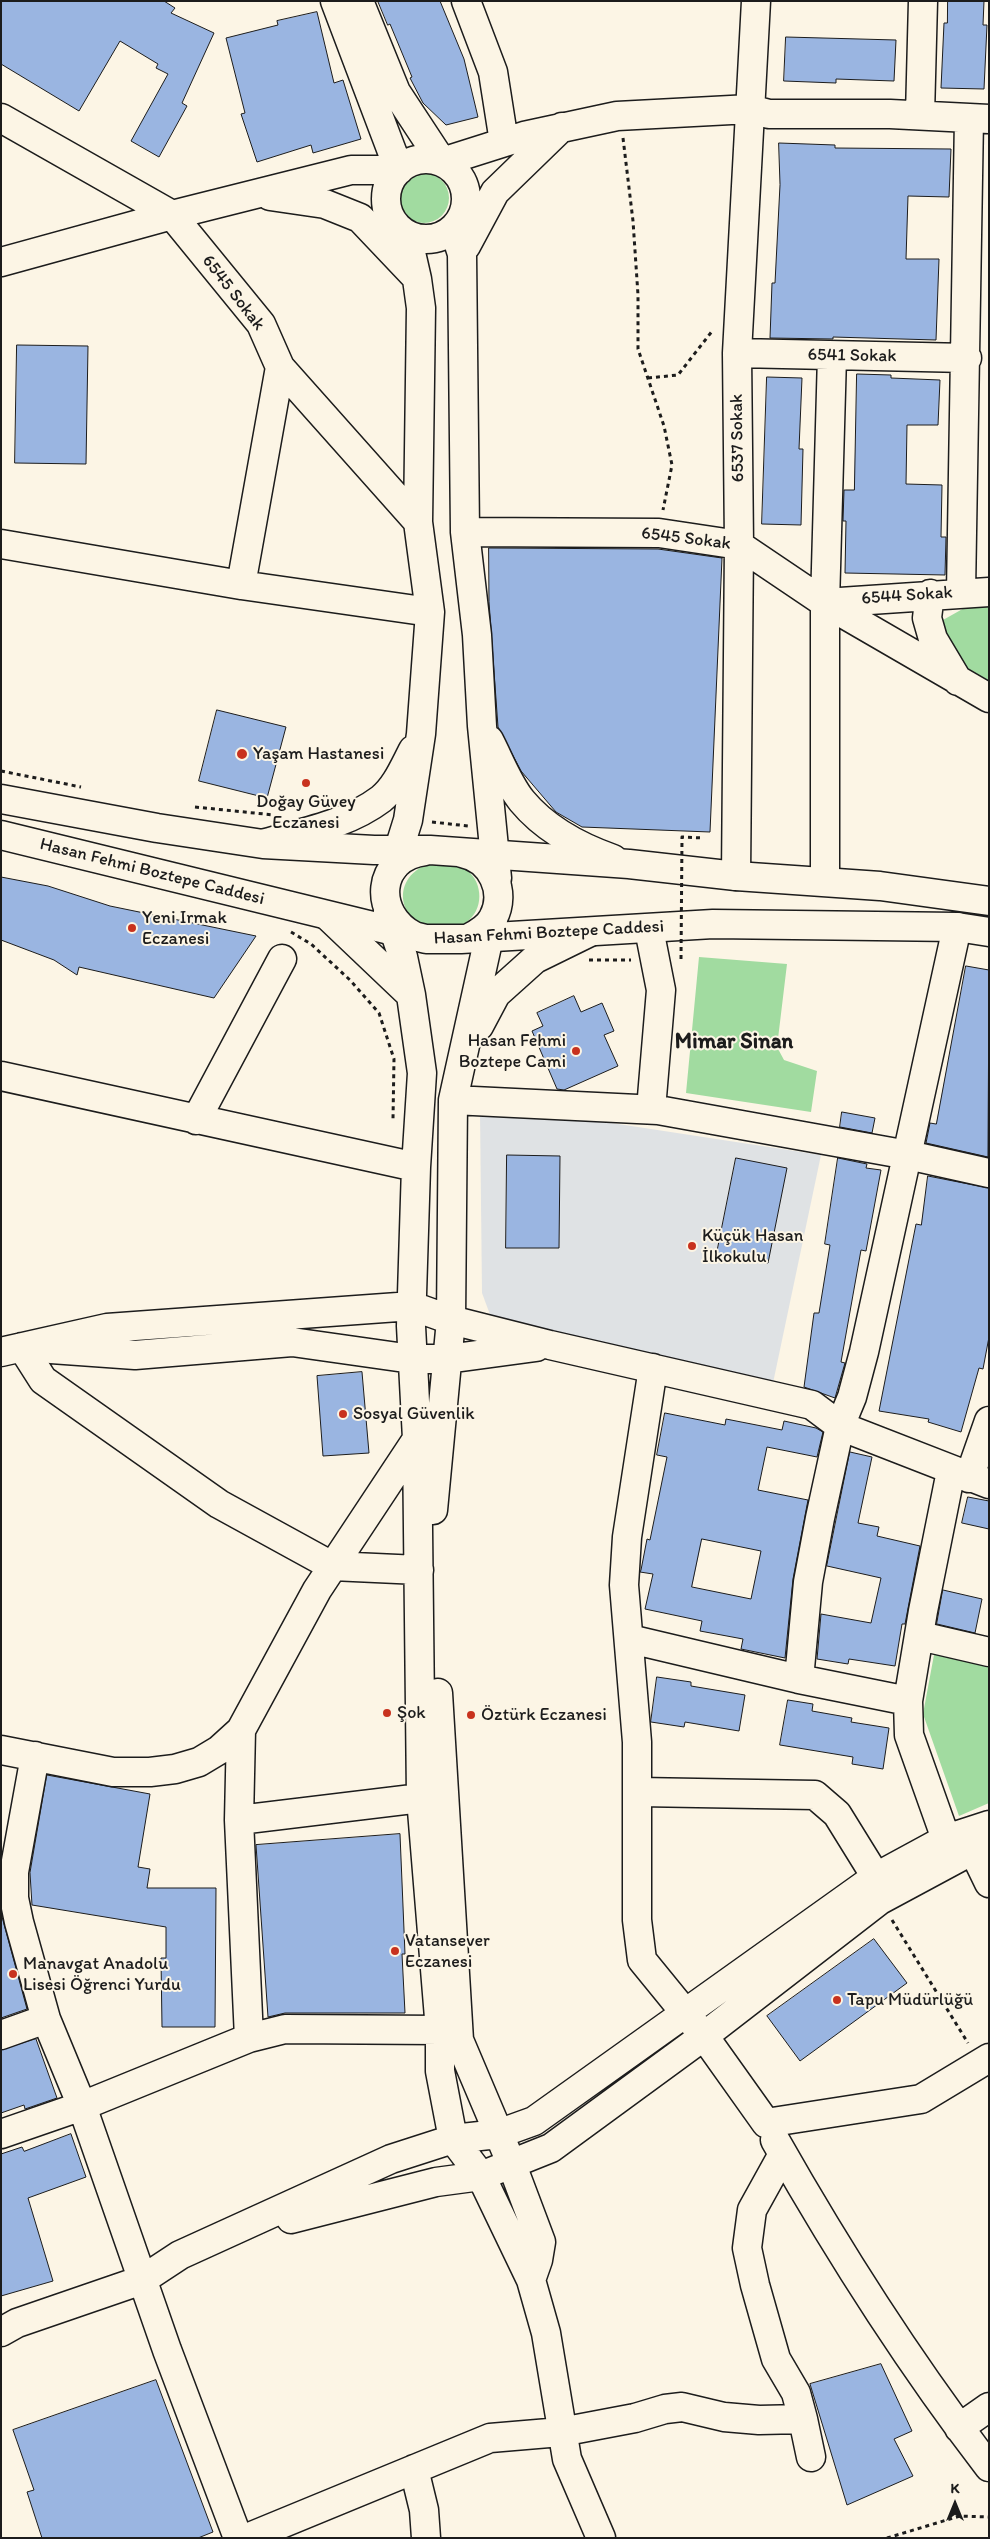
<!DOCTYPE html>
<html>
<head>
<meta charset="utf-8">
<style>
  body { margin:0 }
  #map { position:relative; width:990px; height:2539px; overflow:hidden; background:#fcf5e5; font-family:Itim,sans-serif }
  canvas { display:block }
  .frame { position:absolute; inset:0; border:2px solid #1c1c1c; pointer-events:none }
  .north { position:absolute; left:930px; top:2479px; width:50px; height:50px; -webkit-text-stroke:4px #fcf5e5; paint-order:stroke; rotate:0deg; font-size:14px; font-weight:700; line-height:20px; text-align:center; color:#1c1c1c }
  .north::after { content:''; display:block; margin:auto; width:18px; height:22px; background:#1c1c1c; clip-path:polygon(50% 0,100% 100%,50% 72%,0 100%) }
</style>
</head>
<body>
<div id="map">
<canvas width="990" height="2539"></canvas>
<div class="frame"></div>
<div class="north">K</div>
</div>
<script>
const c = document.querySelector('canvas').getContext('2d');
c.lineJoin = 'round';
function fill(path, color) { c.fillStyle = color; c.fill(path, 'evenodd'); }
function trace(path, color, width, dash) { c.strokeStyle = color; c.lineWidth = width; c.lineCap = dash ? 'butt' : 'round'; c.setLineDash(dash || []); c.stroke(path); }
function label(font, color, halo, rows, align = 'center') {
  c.font = font + ' Itim,sans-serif'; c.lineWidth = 4; c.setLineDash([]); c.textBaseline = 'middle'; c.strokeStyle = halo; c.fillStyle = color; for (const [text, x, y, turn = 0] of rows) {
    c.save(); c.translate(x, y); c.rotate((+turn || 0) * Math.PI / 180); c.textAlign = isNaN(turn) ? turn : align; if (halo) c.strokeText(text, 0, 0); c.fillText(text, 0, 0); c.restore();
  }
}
fill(new Path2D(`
  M480,1112L592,1120L821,1155L773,1383L492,1320L482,1293Z`), '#dfe2e4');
fill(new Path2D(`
  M399 198a25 25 0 1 1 50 0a25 25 0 1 1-50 0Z
  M975,602H989V684L968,673L944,641L943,620Z
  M434,862C444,863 455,863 464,868C482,879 485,906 469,920C462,927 454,929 445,929C397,931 386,875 434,862Z
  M699,957L787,964L777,1047L784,1060L817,1071L811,1112L686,1093Z
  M936,1644L989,1659V1803L959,1816L923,1714Z`), '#a1dba0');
const building = new Path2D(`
  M1,1H164L175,8L171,13L214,33L182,103L187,106L159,157L131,141L168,74L156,68L158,64L120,41L79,111L1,64Z
  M378,1H440L464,59L478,117L446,125L423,103L410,78L412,77L390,24L388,25Z
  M948,1H984L983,25H987L984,89L941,88L944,23H947Z
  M317,12L334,83L343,80L361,139L313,153L311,145L257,162L241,114L245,113L226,38L278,25L277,21Z
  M786,37L896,40L894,81L836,79V83L784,81Z
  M779,143L835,145V148L951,149L949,197L908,196L906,259H939L936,340L833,337V339L770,338L772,283H775L780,185Z
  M17,345L88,346L86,464L15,463Z
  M857,374L891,375V378L940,380L938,425H907L906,484L942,485L941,537H946L945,575L845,573L846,521H843L844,490H854Z
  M767,377L802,378L799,449H803L801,525L762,524Z
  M489,548L658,549L722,558L710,832L582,827L556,812L521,771L498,727L489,602Z
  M217,710L286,727L267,798L199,781Z
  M1,877L48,886L110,906L256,936L214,998L79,967L77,975L54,960L1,940Z
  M966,966L989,970L988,1157L926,1143L930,1123L936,1124Z
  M574,996L581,1012L602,1003L614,1031L604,1035L618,1066L564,1090L557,1089L532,1031L543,1026L537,1013Z
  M842,1112L875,1118L872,1133L840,1127Z
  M507,1155L560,1156L559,1248H506Z
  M736,1158L787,1168L768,1263L717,1253Z
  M838,1158L867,1164L866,1168L881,1170L866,1251L861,1250L841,1362L845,1363L835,1398L804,1387L814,1313H819L830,1245L825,1244Z
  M928,1176L989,1188V1337L983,1369L979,1368L961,1432L928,1422L929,1419L879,1411L916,1224L921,1225Z
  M362,1372L369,1453L323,1456L317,1376Z
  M665,1413L725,1425L726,1419L782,1430L784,1421L816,1428L823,1432L817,1457L767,1447L758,1490L808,1500L793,1579L785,1658L741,1649L743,1639L700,1631L702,1621L645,1609L653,1574L640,1572L641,1570L647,1539L650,1540L667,1457L657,1455ZM702,1539L761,1551L751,1599L692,1587Z
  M850,1452L872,1457L858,1523L879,1527L877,1536L920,1546L905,1624H902L895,1666L849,1659L848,1664L817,1659L821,1614L871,1623L881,1578L827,1566Z
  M968,1497L989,1501V1529L962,1523Z
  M943,1590L982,1599L975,1633L937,1624Z
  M657,1677L691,1682V1686L745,1695L739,1731L685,1722L684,1727L651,1722Z
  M788,1700L813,1704L812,1711L852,1718L851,1722L889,1728L883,1769L852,1764L853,1757L780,1745Z
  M47,1775L150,1794L138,1867L150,1869L147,1888H216L215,2027H162L161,1958H166V1927L32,1905L30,1873Z
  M400,1834L405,1954H402L405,2013H285L268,2017L256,1845Z
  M1,1913L27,2009L1,2018Z
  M874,1939L907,1983L800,2061L767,2016Z
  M36,2039L57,2098L25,2109L24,2105L1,2113V2050Z
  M71,2134L86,2177L28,2198L53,2281L1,2296V2154L22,2147L24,2151Z
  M881,2364L912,2431L894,2439L913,2476L847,2505L810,2384Z
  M156,2380L213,2532L198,2538H42L27,2492L34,2490L13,2430Z`);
fill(building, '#9ab5e1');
trace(building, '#1c1c1c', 1);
const minor = new Path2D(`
  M359,1L396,92L442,162L524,136L617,116L750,109L769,114H890L989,119
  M466,1L493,72L504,142
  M920,115L923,1
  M1,118L172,215L261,324L280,367L418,522
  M386 199a40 40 0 1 1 80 0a40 40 0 1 1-80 0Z
  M270,196L325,204L360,218L416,277
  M454,229L462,254L465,532L477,635L482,726L497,878
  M466,246L495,192L562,127
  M1,262L172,215L351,170H399L335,1
  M737,353L967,358
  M465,532L659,533L739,545L825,603L989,698
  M1,544L241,585L430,612
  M241,585L280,367
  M961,592L969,118
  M930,594L927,618L933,639L958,681
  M825,603L989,592
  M489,740C499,759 508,784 522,801C546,830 579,847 613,859
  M266,843C304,832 348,824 381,799C396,787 404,767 413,750
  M393,868L408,820L421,734L430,612L418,522L421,308L417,279L407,235
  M736,876L739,545L737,353L756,1
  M825,880V603L832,356
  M388,912L403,957L411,995L422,1073L416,1167L411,1326L417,1439L421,1798L440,2030V2071L453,2139L481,2176L531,2280L546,2333L567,2459L601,2538
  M328,916L411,995
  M649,929L661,990L651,1109
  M479,1026L496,994L535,959L590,932
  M1,1076L416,1167
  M453,1100L658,1110L908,1155L989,1173
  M196,1120L282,959
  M22,1347L43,1380L219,1504L332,1566L419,1570
  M51,1349L135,1355L292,1342L412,1359H447L536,1347
  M1,1352L107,1328L412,1306L451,1320L550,1345L812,1405L840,1426L989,1484
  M653,1368L627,1537L624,1585L637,1742V1920L642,1960L704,2036L766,2123L921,2099L989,2058
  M969,1478L989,1421
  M433,1510L451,1320L453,1100L493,919
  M920,1636L989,1652
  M630,1639L799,1679L908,1701
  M799,1679L808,1582L820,1518L840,1426L852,1397L864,1352L957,927
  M438,1693L459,2040L512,2165L541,2242L538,2260L531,2280
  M241,1730L239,1820L249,2038
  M1,1750L113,1772H150L175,1769L199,1762L219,1750L241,1730L317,1590L417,1439
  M35,1756L14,1872V1898L19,1922L46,2019L82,2106L167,2350L238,2538
  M639,1792L815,1795L837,1814L876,1877
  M239,1820L421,1798
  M946,1839L909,1735L908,1701L923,1611L951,1471
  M973,1850L989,1883
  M1,2035L46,2019
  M1,2134L82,2106L249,2038L285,2029L440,2030
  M775,2140C839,2253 910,2364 989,2467
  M291,2219L436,2182L481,2176L551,2148L704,2036L880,1900L973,1850L989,1845
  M1,2332L17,2323L142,2280L180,2255L391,2159L453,2139L498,2134L534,2121L876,1877L946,1839L989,1825
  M803,2419L811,2457
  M959,2428L989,2407
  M414,2469L424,2510L426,2538
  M247,2538L490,2438L561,2432L635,2418L665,2409L682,2407L724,2417L759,2420L803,2419L796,2393L776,2359L755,2285L747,2248L752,2210L783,2154`);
const major = new Path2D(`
  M1,799L157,828L263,844L374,850H430L629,864L736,876L880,886L989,901
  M1,835L426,939H461L713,924L957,927L989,932
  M462,853C492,859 507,892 493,918C488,928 479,933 469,938
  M414,936C372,914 376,857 425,851`);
trace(minor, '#1c1c1c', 31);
trace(major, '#1c1c1c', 31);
trace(new Path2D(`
  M623,138L633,221L638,295V349L664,426L672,465L663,510
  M648,378L678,375L713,330
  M1,771L81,787
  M195,807L274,815
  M432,822L468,826
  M291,932L311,944L350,980L379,1013L394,1059L393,1119
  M589,960H631
  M892,1920L968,2043
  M887,2538L960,2516L989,2517`), '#1c1c1c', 3, [4, 4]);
trace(minor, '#fcf5e5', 28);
trace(major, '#fcf5e5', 28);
trace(new Path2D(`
  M681,959L682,837L704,838`), '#1c1c1c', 3, [4, 4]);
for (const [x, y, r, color] of [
  [242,754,6,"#c8321e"],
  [306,783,5,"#c8321e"],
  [132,928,5,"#c8321e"],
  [576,1051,5,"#c8321e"],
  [692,1246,5,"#c8321e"],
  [343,1414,5,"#c8321e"],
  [387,1713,5,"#c8321e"],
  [471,1715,5,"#c8321e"],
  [395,1951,5,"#c8321e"],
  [13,1974,5,"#c8321e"],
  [837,2000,5,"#c8321e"]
]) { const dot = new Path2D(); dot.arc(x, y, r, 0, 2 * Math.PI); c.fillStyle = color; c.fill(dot); trace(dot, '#fcf5e5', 2); }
label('18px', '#1c1c1c', '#fcf5e5', [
  ["6545 Sokak",233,293,52],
  ["6541 Sokak",852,356,1],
  ["6537 Sokak",738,438,-91],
  ["6545 Sokak",686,539,7],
  ["6544 Sokak",907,596,-4],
  ["Hasan Fehmi Boztepe Caddesi",152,872,14],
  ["Hasan Fehmi Boztepe Caddesi",549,933,-3]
]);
label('18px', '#1c1c1c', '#fcf5e5', [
  ["Yaşam Hastanesi",253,754],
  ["Doğay Güvey",306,802,"center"],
  ["Eczanesi",306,823,"center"],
  ["Yeni Irmak",142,918],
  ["Eczanesi",142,939],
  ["Hasan Fehmi",566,1041,"right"],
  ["Boztepe Cami",566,1062,"right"],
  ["Küçük Hasan",702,1236],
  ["İlkokulu",702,1257],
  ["Sosyal Güvenlik",353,1414],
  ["Şok",397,1713],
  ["Öztürk Eczanesi",481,1715],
  ["Vatansever",405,1941],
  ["Eczanesi",405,1962],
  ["Manavgat Anadolu",23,1964],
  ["Lisesi Öğrenci Yurdu",23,1985],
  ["Tapu Müdürlüğü",847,2000]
], 'left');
label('bold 22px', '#1c1c1c', '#fcf5e5', [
  ["Mimar Sinan",734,1042]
]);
</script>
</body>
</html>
